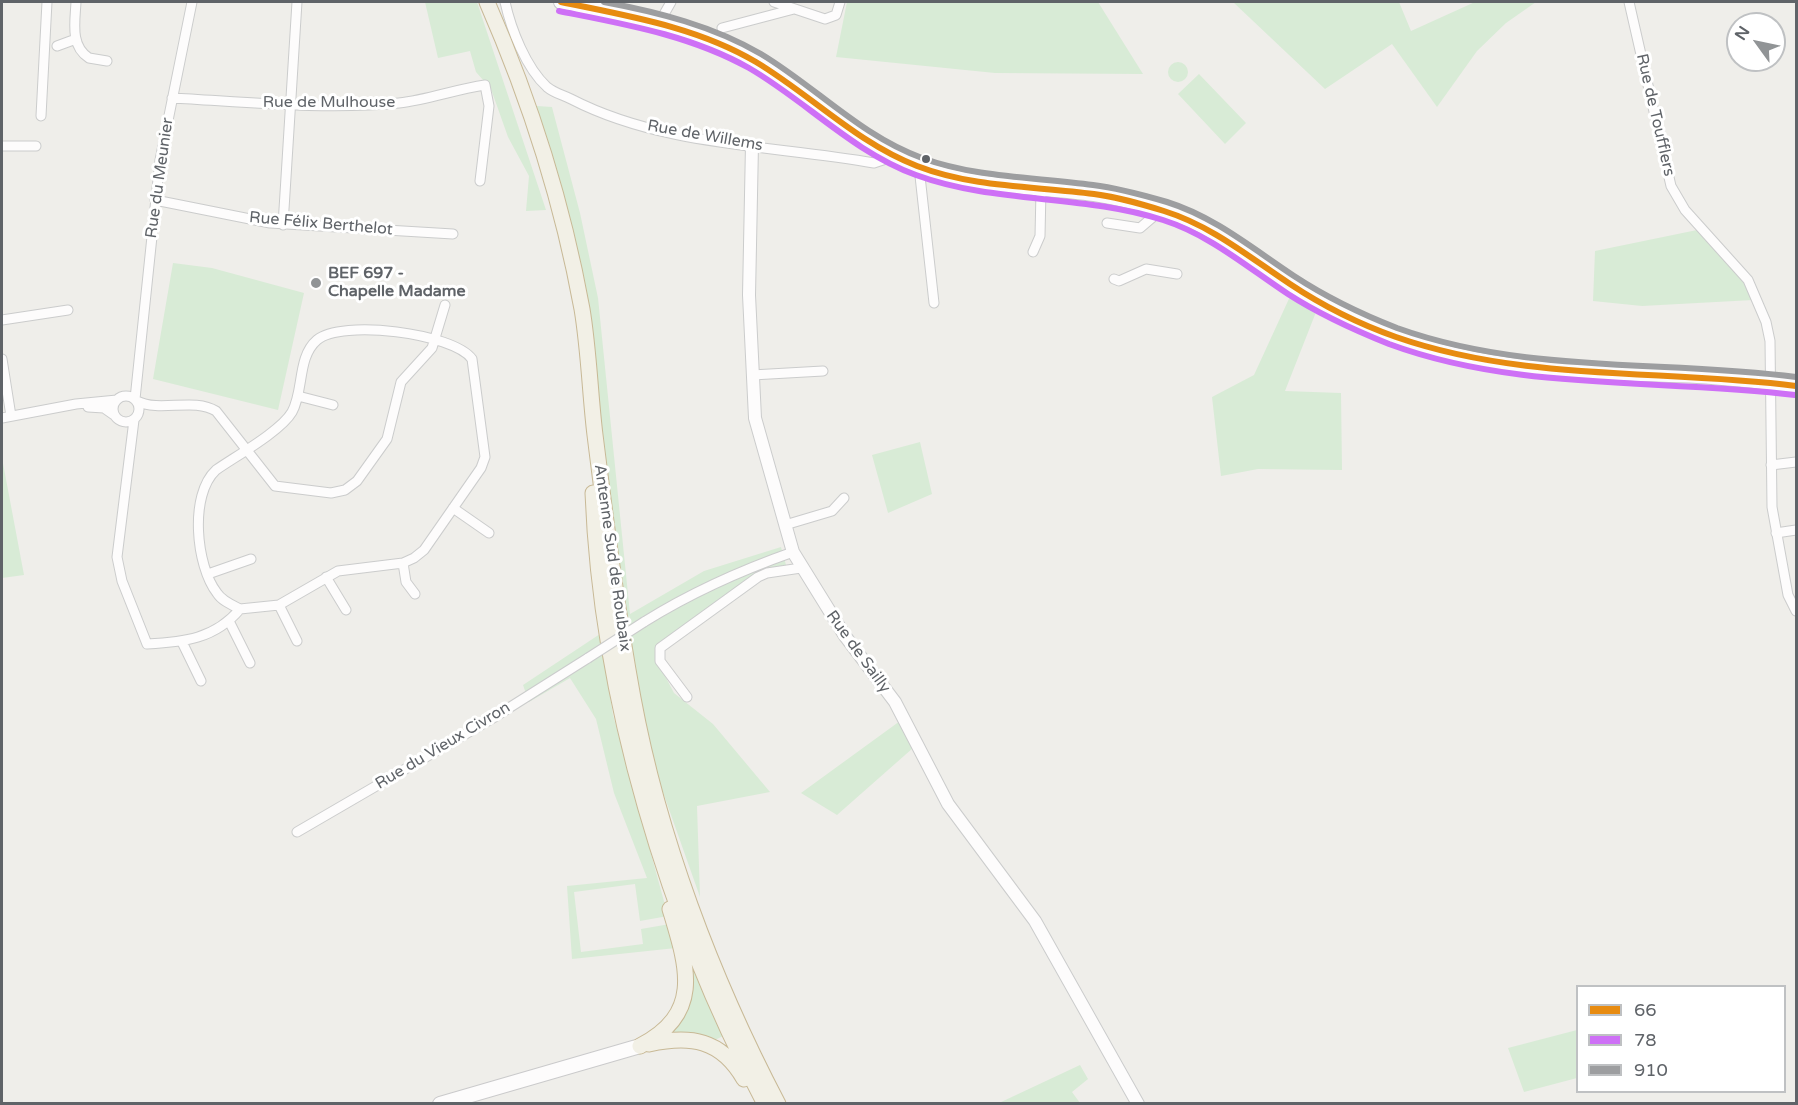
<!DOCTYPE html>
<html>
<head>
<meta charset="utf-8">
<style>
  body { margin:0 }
  #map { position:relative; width:1798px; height:1105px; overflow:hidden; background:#efeeea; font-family:"Varela Round",sans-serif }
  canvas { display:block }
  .frame { position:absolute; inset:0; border:3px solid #5f6368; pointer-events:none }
  .legend { position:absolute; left:1576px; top:985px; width:210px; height:108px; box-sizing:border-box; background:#fff; border:2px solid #bfc1c3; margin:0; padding:8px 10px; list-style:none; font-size:18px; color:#5f6368 }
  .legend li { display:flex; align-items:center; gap:12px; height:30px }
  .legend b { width:30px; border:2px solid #bfc1c3 }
  .north { position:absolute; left:1726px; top:12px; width:60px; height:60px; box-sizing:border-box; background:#fff; border:2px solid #bfc1c3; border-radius:50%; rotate:303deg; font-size:16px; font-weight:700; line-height:24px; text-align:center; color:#5f6368 }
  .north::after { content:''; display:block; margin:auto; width:21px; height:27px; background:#919496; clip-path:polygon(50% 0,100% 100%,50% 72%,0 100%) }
</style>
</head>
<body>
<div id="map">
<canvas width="1798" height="1105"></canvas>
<div class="frame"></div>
<ul class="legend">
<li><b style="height:8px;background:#e78b10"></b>66</li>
<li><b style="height:8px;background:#ce70f6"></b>78</li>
<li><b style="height:8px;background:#9d9ea0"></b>910</li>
</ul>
<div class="north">N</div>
</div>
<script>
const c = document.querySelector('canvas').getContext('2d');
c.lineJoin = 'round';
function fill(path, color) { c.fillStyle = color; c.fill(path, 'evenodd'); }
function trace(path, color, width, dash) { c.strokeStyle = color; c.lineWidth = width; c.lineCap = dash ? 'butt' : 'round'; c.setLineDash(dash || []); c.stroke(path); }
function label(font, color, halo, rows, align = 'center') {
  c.font = font + ' "Varela Round",sans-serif'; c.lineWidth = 6; c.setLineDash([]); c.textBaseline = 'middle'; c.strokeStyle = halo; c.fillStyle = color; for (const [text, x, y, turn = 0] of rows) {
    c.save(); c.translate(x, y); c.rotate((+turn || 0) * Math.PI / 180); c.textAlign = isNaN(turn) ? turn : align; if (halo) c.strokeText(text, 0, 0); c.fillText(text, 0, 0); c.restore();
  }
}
fill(new Path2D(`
  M425,2H477L546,210L526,211L529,176L508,137L491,89L476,72L470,51L438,58Z
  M847,2H1098L1143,74L995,73L836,57Z
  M1233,2H1399L1411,31L1475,2H1536L1506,23L1477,51L1437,107L1392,44L1325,89Z
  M1168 72a10 10 0 1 1 20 0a10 10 0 1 1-20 0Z
  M1199,74L1246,123L1225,144L1178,94Z
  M537,106L552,107L553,111L580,213L598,298L630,614L704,571L781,547L786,565L760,571L657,646L655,657L674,693L713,724L770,792L697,806L700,897L659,781L627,642L630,616L624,622L599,416L532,108Z
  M1697,230L1743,279L1753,300L1642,306L1593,301L1595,251Z
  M173,263L212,268L304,293L278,410L153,379Z
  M1293,290L1318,307L1285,391L1341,393L1342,470L1258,469L1221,476L1212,397L1254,375Z
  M920,442L932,494L888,513L872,455Z
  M2,458L24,575L2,578Z
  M600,634L613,715L668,916L640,921L635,884L574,892L581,952L643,944L641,929L670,924L676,948L572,959L567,886L647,878L614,793L596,719L570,678L529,702L523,685Z
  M900,721L913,748L837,815L801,793Z
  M686,947L727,1034L713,1041L666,1037L677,1021Z
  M1577,1030V1078L1524,1092L1508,1048Z
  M1080,1065L1088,1079L1072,1092L1080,1103H999Z`), '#d8ebd6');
const minor = new Path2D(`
  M76,2C75,22 70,46 89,58L107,61
  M505,2C511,29 526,68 547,87C554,93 563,95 571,99C664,147 774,145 874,163L883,160L888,152
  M774,2L825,19L836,15L840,2
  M1629,2L1671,186L1685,210L1748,280L1766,322L1770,341L1772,507L1788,595L1796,611
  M659,23L671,2
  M722,28L794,9
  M57,46L76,39
  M172,98C247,102 324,110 399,103C428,100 456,89 485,85L489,106L480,181
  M41,116L47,2
  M2,146H36
  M919,167L934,303
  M155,200L270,223L453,234
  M1107,223L1140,228L1161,210
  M283,225L297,2
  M1033,252L1040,236L1041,190
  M1114,279L1119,281L1146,269L1177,274
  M2,320L68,310
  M2,359L11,416
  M752,375L823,371
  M113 409a13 13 0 1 1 26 0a13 13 0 1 1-26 0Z
  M298,396L333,405
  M135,399L160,160L192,2
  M137,401C161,413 193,397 216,411L275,486L331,493L345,490L357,481L387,439L401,382L432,348L445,305
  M88,407L104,408L114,415
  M2,418L76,404L117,400
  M134,420L117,557L122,581L147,644C184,642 215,639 240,609L279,605L338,571L403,563L414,558L424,550L481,468L485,457L472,359C453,333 341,319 317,340C297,357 304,391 292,412C281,431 236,456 216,470C189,495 196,566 217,593C222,601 232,605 240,609
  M1771,465L1796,462
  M453,508L489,533
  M785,525L832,511L844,498
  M1776,533L1796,530
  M403,563L406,582L415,594
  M208,574L251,559
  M326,577L346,610
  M279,605L297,641
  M229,621L250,663
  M644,622C692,592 739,571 793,552
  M182,642L201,681
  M687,697L660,661V648L758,577L767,573L801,568
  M297,832L493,718L588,658`);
const tertiary = new Path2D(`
  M752,145L749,295L755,418L793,552L845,636L895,702L948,804L1035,921L1138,1104`);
const secondary = new Path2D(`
  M561,2C628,16 697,26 756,62C811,95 857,143 917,166C975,188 1034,186 1094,194C1120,198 1146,205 1171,213C1211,225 1244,254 1279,277C1315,302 1355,322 1397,337C1495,374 1595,372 1697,376C1731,378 1764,382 1796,386
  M440,1104L640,1046`);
const trunk = new Path2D(`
  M487,2C529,98 563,205 582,309C589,351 590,394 595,435C606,523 617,611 633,698C659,838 712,978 778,1104
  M593,493C601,699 668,922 765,1104
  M649,1044C690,1035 721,1039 744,1079
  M640,1046C704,1013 687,966 670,909`);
trace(minor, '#cbcccc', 11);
trace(tertiary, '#cbcccc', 14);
trace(secondary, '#cacacb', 16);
trace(trunk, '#c8b996', 17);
trace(minor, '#fdfcfc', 9);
trace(tertiary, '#fdfcfc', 12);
trace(secondary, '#fdfcfc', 14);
trace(trunk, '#f2f0e6', 15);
const minorBridge = new Path2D(`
  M588,658L644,622`);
trace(minorBridge, '#cbcccc', 11, []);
trace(minorBridge, '#fdfcfc', 9);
trace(new Path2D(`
  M561,2C628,16 697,27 756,62C811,95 857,143 917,166C974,188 1035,186 1094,194C1118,197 1141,204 1164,211C1212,226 1249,257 1290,284C1323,306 1359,324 1396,337C1525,382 1663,369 1796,386`), '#e78b10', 6);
trace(new Path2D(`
  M559,11C624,24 690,35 749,68C806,101 853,152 916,175C995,204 1082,194 1163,220C1210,235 1247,267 1288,294C1319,314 1354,330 1389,344C1519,392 1659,378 1795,395`), '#ce70f6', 6);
trace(new Path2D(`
  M604,2C658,12 713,26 761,54C816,87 861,136 922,158C977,178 1036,177 1093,185C1118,188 1143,195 1167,202C1215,217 1253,249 1294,276C1326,297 1361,314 1397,328C1525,374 1663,360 1796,377`), '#9d9ea0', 6);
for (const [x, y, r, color] of [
  [926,159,5,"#5f6368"],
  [316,283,6,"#919496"]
]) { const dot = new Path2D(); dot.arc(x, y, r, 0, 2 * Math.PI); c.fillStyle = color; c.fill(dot); trace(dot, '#fff', 2); }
label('16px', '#5f6368', '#fff', [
  ["Rue de Mulhouse",329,103],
  ["Rue de Toufflers",1655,115,77],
  ["Rue de Willems",705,136,10],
  ["Rue du Meunier",160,178,-82],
  ["Rue Félix Berthelot",321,224,5],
  ["Antenne Sud de Roubaix",612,558,82],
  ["Rue de Sailly",858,652,54],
  ["Rue du Vieux Civron",443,746,-31]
]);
label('bold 16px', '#5f6368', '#fff', [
  ["BEF 697 -",328,274],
  ["Chapelle Madame",328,292]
], 'left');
</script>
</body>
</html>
